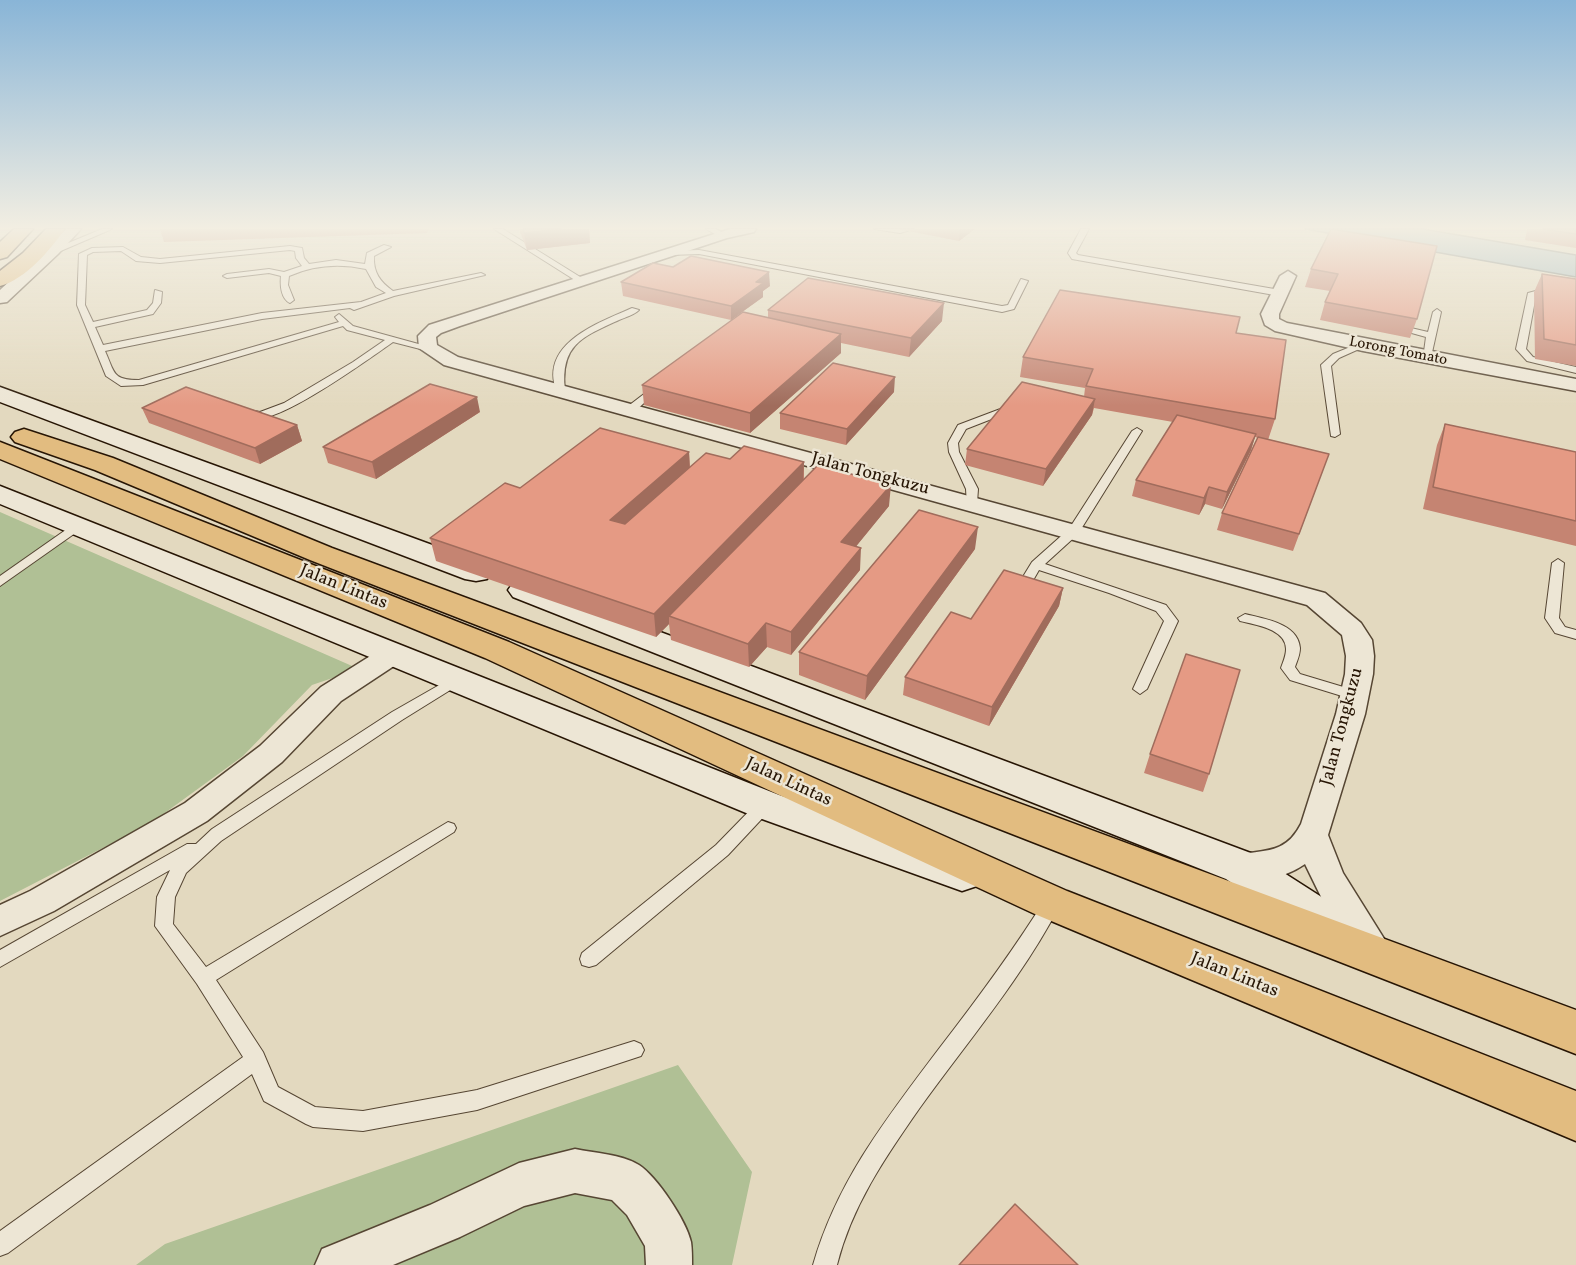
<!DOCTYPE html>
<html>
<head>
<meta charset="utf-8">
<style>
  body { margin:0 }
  canvas { display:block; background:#e3d9bf }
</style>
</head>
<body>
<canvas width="1576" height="1265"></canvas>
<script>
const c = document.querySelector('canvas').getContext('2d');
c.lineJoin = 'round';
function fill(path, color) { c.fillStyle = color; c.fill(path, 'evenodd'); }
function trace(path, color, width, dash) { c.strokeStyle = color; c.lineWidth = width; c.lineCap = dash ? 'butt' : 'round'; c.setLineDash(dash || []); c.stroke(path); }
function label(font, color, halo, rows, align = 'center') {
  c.font = font + ' Vollkorn,serif'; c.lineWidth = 5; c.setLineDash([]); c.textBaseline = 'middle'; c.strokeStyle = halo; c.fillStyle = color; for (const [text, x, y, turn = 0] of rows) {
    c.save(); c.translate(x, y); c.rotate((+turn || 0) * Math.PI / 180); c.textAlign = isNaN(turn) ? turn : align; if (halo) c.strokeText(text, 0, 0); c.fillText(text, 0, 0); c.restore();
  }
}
fill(new Path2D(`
  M0,512L359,669L312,685L243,756L151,823L0,901Z
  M678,1065L752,1172L732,1265H136L165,1244Z`), '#b0c095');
const water = new Path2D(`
  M1305,229H1423L1576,255V277Z`);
fill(water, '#9cb7be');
trace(water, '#6d7674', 1.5);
const lane = new Path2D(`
  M102,229H112L56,253L49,251Z
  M494,229H503L585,280L578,282Z
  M706,229H716L727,235L720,237Z
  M874,229H914L900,233Z
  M1081,229H1089L1076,253L1078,255L1280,290L1284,293L1280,296L1072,259L1068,253Z
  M384,245L391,247L374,256C373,272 380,282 393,291L481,273L485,275L394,296L354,310L350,308L262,319L105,351C115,373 112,380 139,380L339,322L335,317L339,314L353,326L433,348L428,351L393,342C369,359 287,418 260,418C254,418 247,416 243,413L248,410L260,412L284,403L353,362L385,340L347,330L343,326L143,385L121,386L106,376L77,305L79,254L92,248L123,247L141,257L160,259L290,246L302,248L304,258L309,264L336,260L365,264L367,253ZM290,250L295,251L296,258L302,266L284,272L269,269L227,274L223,276L227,278L269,273L281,276C280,285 281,299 290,303L294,300L288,285L289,276C314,265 339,263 366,269L376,287L386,293L361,302L262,313L103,345L95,327L153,314L161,303L162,292L155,290L153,303L147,310L93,322L85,305L87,255L93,252L121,251L136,261L160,263Z
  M699,250L1002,306L1008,305L1021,279L1028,281L1014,309L1002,312L699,254L670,255L666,253L670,251Z
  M1547,288L1576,293V299L1547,294L1536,295L1526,349L1533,357L1576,367V373L1527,361L1516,349L1528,293Z
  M632,308L639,310C634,315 626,317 619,320C582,337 560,345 565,390L557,392C538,344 598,323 632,308Z
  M1437,309L1441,312L1431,357L1423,359L1426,337L1390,327L1394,324L1428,332L1433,312Z
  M1360,343L1368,345L1339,358L1331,366L1340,434L1335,437L1331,436L1321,365L1333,354Z
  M657,384L660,385V389L635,411H627V407Z
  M1003,408L1008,411L1007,413L966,429L958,443L959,452L978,489L977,503L971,506L967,505L966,489L949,452L948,443L958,425Z
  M1137,428L1142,431L1078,534L1045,564L1166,605L1178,621L1147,689L1140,694L1133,689L1164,621L1156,611L1109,593L1039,570L1024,596L1019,597L1013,593L1032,562L1069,529L1132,431Z
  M77,522L83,526L81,529L0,586V576Z
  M1558,559L1564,563L1559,618L1565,627L1576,630V639L1555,633L1545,618L1552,563Z
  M1245,614C1264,619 1298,623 1300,648C1300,655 1297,661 1295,667L1300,674L1360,692L1362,695L1360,698L1355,700L1290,680L1281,668C1283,662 1286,656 1286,649C1286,629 1256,625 1240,621L1238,618Z
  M455,676L460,678L462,681L460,684L402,720L221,841L186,873L175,897L173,924L206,967L448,822L454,824L456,828L454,832L216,980L263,1052L278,1087L315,1107L363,1111L477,1090L634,1041L641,1044L644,1050L641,1056L477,1110L363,1131L313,1127L306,1124L264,1101L252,1074L8,1253L0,1256V1231L243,1057L197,984L155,926L157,897L170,870L0,967V950L187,844H196L212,829L392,712Z
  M765,799L771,801L773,805L771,809L728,855L596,965L589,967L582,965L580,959L582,953L716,845L759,801Z
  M1052,896L1058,898L1061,903C1023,977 967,1042 919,1109C884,1159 852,1206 837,1265H813C837,1181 886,1119 938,1050C976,1001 1013,951 1046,898Z`);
const street = new Path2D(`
  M66,229H81L58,254L7,302L0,303V290Z
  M730,229H756L754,232L727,238L460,326L441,333L436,337L437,345L458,357L1325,593L1361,623L1372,640L1374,656L1373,674L1365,714L1328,835L1343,873L1388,945L1383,956L1370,960L1357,956L1324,903L1305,864C1283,879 1254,885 1229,877L1224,867L1229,857C1258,848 1284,858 1301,824L1336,714L1345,674L1346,656L1342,635L1307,605L444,365L419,348L418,336L429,325Z
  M1288,271L1296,276L1279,314V319L1287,323L1576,379V391L1363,351L1275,331L1265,325L1261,314L1280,276Z
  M393,645L403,648L407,654L403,660L341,701L282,762L207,821L54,911L0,936V905L30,891L185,803L260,746L321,687L383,648Z
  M575,1149C595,1153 621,1154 639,1165C657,1177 686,1220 691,1242C692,1249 692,1257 692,1265H646L645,1246L627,1215L612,1200L575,1193L524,1206L460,1237L393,1265H315L322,1249L430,1205L519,1163Z`);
const secondary = new Path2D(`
  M0,387L487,565L491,572L487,579L476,581L465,579L0,402Z
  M0,486L779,795L977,862L983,874L977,886L962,891L751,815L0,504Z
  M524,581L1256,855L1359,921L1365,934L1359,947L1343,953L1327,947L1226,879L513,597L508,590L513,583Z`);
const primary = new Path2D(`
  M14,229H33L7,257L0,259V242Z
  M46,229H65C50,250 26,279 0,286V271L23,253Z`);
const highway = new Path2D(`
  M24,429L113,458L332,548L1576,1010V1054L310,560L95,470L15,442L11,437L15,432Z
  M0,442L509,642L1067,891L1576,1091V1141L1037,915L485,658L0,459Z`);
trace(lane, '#564633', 2);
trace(street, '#564633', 3);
trace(secondary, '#271504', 3);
trace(primary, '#271504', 3);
trace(highway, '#271504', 3);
fill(lane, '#ede6d5');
fill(street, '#ede6d5');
fill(secondary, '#ede6d5');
fill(primary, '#e2bc80');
fill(highway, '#e2bc80');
fill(new Path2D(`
  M160,229H429L427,233L164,242Z
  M519,229H589L590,243L527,250Z
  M898,229H975L959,241Z
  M1527,229H1576V248L1525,240Z
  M1437,246L1417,319L1410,338L1320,320L1325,302L1330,291L1305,287L1311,269Z
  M1542,274L1576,279V366L1535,359L1534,292Z
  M621,282L770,286L763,291V297L731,320L623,296Z
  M768,310L942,321L909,357L841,343V353L750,433L644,405L642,385L768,318Z
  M1236,333L1275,419L1268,440L1329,454L1293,551L1217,530L1222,513L1258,438L1255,437L1251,450L1222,509L1205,504L1199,515L1132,496L1136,480L1173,422L1094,408L1092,415L1043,486L965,465L967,449L1084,397L1085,388L1020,377L1023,357Z
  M894,392L846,445L780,429V413Z
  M142,408L297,425L302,441L260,464L149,423Z
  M480,412L376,479L328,463L323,447Z
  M1445,424L1576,452V546L1423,509L1437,445Z
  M689,452L690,467L730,459L804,462V479L889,506L856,546L860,570L791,655L767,647L749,667L671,640L669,624L656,637L436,561L430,538Z
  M975,549L865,700L799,675V652Z
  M1063,588L1059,606L989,726L903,695L905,677L971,619Z
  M1150,754L1209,774L1203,792L1144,773Z`), '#c58472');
fill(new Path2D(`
  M561,229H589L590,243L527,250L524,233Z
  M960,229H975L959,241Z
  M769,272L770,286L763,291V297L731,320V306L756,282Z
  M944,303L942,321L909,357L911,338Z
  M841,334V353L750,433V413Z
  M895,377L894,392L846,445L847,429Z
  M477,397L480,412L376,479L372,462Z
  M1095,399L1092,415L1043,486L1046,469Z
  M297,425L302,441L260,464L255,448Z
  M1256,434L1251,450L1222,509L1227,492Z
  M689,452L690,473L613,542L610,520Z
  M804,462L803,483L669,616V624L656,637L654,614Z
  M891,485L889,506L841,565V542Z
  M1209,487L1205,504L1199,515L1204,498Z
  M978,527L975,549L865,700L867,676Z
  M861,548L860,570L791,655V632Z
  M1063,588L1059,606L989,726L992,707Z
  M766,623L767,647L749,667L748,644Z`), '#a06c5c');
const building = new Path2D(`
  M523,229H561L524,233Z
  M1331,229L1437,246L1417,319L1325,302L1338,274L1311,269Z
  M1543,229H1576V234Z
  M691,256L769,272L756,282L763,283L731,306L621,282L653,263L673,267Z
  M1542,274L1576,279V345L1544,339Z
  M808,278L944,303L911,338L768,310Z
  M1060,290L1240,317L1236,333L1286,340L1275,419L1086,386L1093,369L1023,357Z
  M743,312L841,334L750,413L642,385Z
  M833,363L895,377L847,429L780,413Z
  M1022,382L1095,399L1046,469L967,449Z
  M430,384L477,397L372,462L323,447Z
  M186,387L297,425L255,448L142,408Z
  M1177,415L1256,434L1227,492L1209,487L1204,498L1136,480Z
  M1445,424L1576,452V521L1433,487Z
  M600,428L689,452L610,520L625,524L706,453L730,459L744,446L804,462L654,614L430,538L505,483L520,488Z
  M1258,437L1329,454L1299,534L1222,513Z
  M818,465L891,485L841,542L861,548L791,632L766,623L748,644L669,616Z
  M919,510L978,527L867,676L799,652Z
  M1004,570L1063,588L992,707L905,677L951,612L971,619Z
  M1186,654L1240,670L1209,774L1150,754Z
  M1015,1204L1078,1265H959Z`);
fill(building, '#e59a84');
trace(building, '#a06c5c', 1.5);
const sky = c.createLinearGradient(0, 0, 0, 406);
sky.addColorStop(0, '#89b5d7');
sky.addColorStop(0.56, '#f2eee2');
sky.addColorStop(1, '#f2eee200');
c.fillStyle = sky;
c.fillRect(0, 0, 1576, 406);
label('15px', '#271504', '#ede6d5', [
  ["Lorong Tomato",1398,352,11]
]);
label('18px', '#271504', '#ede6d5', [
  ["Jalan Tongkuzu",870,475,15],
  ["Jalan Lintas",343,588,22],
  ["Jalan Tongkuzu",1343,727,-75],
  ["Jalan Lintas",788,783,25],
  ["Jalan Lintas",1234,976,22]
]);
</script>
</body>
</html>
